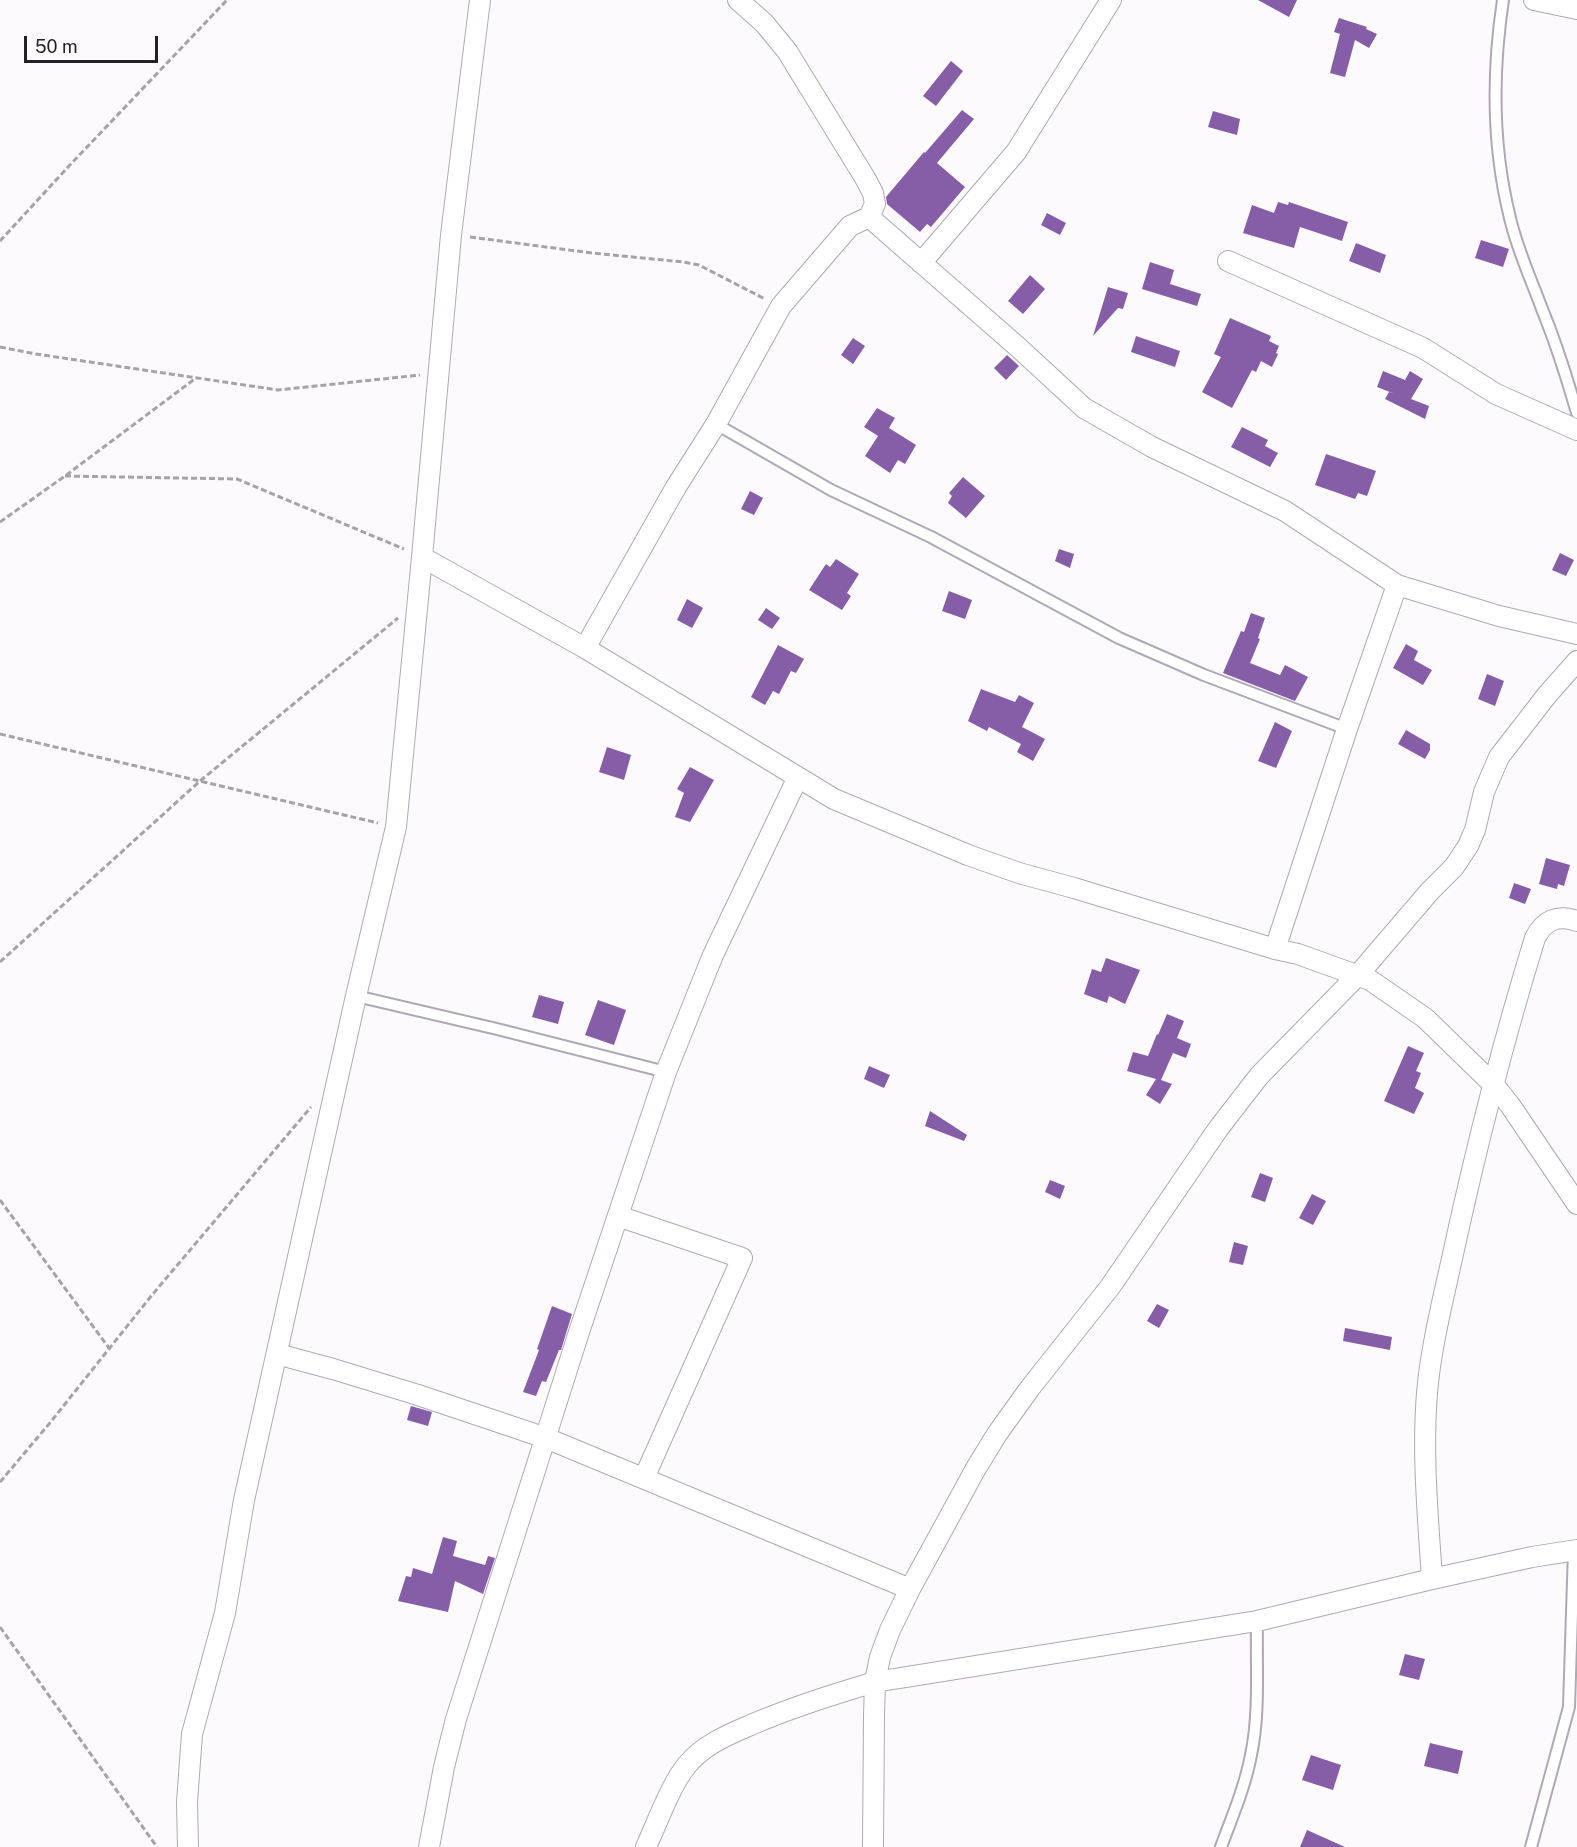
<!DOCTYPE html>
<html>
<head>
<meta charset="utf-8">
<style>
  body { margin:0 }
  #map { position:relative; width:1577px; height:1847px; overflow:hidden; background:#fcfafd; font-family:"Public Sans",sans-serif }
  canvas { display:block }
  .scale { position:absolute; left:24px; top:36px; width:134px; height:27px; box-sizing:border-box; border:3px solid #232026; border-top:0; padding-left:8px; font-size:18px; line-height:21px; white-space:nowrap; color:#232026; -webkit-text-stroke:4px #fcfafd; paint-order:stroke }
</style>
</head>
<body>
<div id="map">
<canvas width="1577" height="1847"></canvas>
<div class="scale">50 m</div>
</div>
<script>
const c = document.querySelector('canvas').getContext('2d');
c.lineJoin = 'round';
function fill(path, color) { c.fillStyle = color; c.fill(path, 'evenodd'); }
function trace(path, color, width, dash) { c.strokeStyle = color; c.lineWidth = width; c.lineCap = dash ? 'butt' : 'round'; c.setLineDash(dash || []); c.stroke(path); }
fill(new Path2D(`
  M1258,0H1297L1289,17Z
  M1339,18L1367,27L1366,29L1377,34L1369,48L1355,40L1345,77L1330,73L1340,34L1334,32Z
  M951,61L963,71L936,106L923,96Z
  M962,110L974,119L937,163L965,187L931,227L927,224L920,232L887,204L886,197L924,152L925,153Z
  M1213,111L1240,119L1237,135L1208,127Z
  M1278,202L1288,205L1289,202L1348,222L1342,241L1300,227L1294,248L1243,233L1252,205L1274,213Z
  M1047,213L1066,223L1060,235L1041,225Z
  M1481,240L1509,249L1503,267L1475,258Z
  M1356,243L1386,255L1380,273L1349,261Z
  M1150,262L1174,270L1170,284L1201,294L1197,306L1142,289Z
  M1030,275L1045,289L1023,314L1008,301Z
  M1108,287L1128,293L1123,309L1118,308L1093,336Z
  M1230,318L1271,336L1269,341L1279,346L1276,353L1278,354L1272,367L1261,361L1256,372L1252,370L1232,408L1202,392L1221,357L1214,354Z
  M1136,336L1180,351L1175,367L1131,352Z
  M853,338L865,346L853,364L841,355Z
  M1007,355L1019,366L1006,380L994,368Z
  M1383,371L1405,380L1410,371L1423,379L1411,399L1429,406L1425,419L1385,399L1389,392L1395,394L1377,387Z
  M877,408L895,418L889,428L916,445L905,464L898,460L890,473L865,456L878,436L864,427Z
  M1242,427L1268,440L1265,446L1278,453L1270,467L1231,447Z
  M1326,454L1376,471L1367,496L1358,493L1355,499L1315,485Z
  M963,477L985,496L966,518L948,503L952,496L949,493Z
  M750,491L763,498L754,515L741,509Z
  M1059,549L1074,554L1070,568L1055,561Z
  M1560,553L1574,560L1566,576L1552,570Z
  M836,559L859,574L847,593L851,596L842,610L809,590L826,564L830,567Z
  M949,591L972,600L965,619L942,611Z
  M687,599L703,608L692,628L677,620Z
  M766,608L780,618L772,629L758,620Z
  M1251,613L1265,618L1258,638L1260,639L1250,663L1280,675L1285,665L1308,677L1295,701L1223,673L1241,631L1244,632Z
  M1406,644L1418,651L1414,660L1432,670L1423,685L1393,668Z
  M778,645L804,659L796,673L791,671L779,694L773,691L765,705L751,697Z
  M1487,674L1504,681L1495,706L1478,699Z
  M981,689L1015,702L1019,695L1034,703L1022,727L1045,739L1033,761L1017,752L1021,744L989,727L987,731L968,721Z
  M1275,722L1292,731L1276,768L1258,761Z
  M1406,730L1430,744V750L1425,759L1398,744Z
  M607,747L631,755L624,780L599,772Z
  M690,767L714,780L690,822L675,817L684,793L677,789Z
  M1546,858L1570,865L1564,886L1558,884L1557,889L1539,884Z
  M1514,883L1531,889L1525,904L1509,898Z
  M1106,958L1140,970L1125,1004L1109,996L1107,1003L1084,994L1092,969L1101,972Z
  M539,995L564,1002L558,1024L532,1017Z
  M598,1000L626,1010L614,1045L585,1035Z
  M1167,1014L1184,1021L1177,1038L1191,1044L1186,1058L1173,1053L1161,1080L1172,1084L1160,1104L1146,1095L1156,1079L1127,1071L1133,1052L1148,1056L1157,1034L1158,1035Z
  M1408,1046L1424,1053L1416,1071L1421,1073L1415,1088L1424,1093L1414,1114L1384,1101Z
  M869,1066L890,1075L884,1088L864,1079Z
  M930,1111L967,1135L964,1141L925,1126Z
  M1260,1173L1273,1178L1265,1202L1251,1197Z
  M1050,1180L1065,1186L1060,1199L1045,1192Z
  M1312,1194L1326,1201L1313,1225L1299,1218Z
  M1234,1242L1248,1246L1243,1265L1229,1262Z
  M1157,1304L1169,1310L1159,1328L1147,1321Z
  M552,1306L572,1314L561,1350H559L546,1382L542,1381L536,1396L523,1392L539,1350L537,1349Z
  M1345,1328L1392,1337L1390,1350L1343,1341Z
  M411,1406L432,1412L428,1426L407,1420Z
  M443,1537L457,1541L453,1556L485,1565L488,1556L495,1558L483,1594L455,1581L448,1612L398,1601L406,1576L411,1577L413,1568L432,1574Z
  M1405,1654L1425,1659L1419,1680L1399,1675Z
  M1430,1743L1463,1751L1458,1774L1424,1766Z
  M1311,1755L1341,1765L1333,1790L1302,1780Z
  M1307,1830L1345,1847H1300Z`), '#865ea8');
const lane = new Path2D(`
  M1503,0C1492,73 1492,146 1510,218C1517,249 1531,279 1542,309C1556,343 1567,378 1577,413
  M716,424L831,490L931,537L1119,638L1204,675L1347,729
  M356,996L497,1029L666,1072
  M1221,1847C1232,1817 1245,1787 1251,1755C1260,1713 1256,1664 1257,1621
  M1531,1847L1569,1707L1574,1550`);
const street = new Path2D(`
  M1534,0L1577,9
  M869,217L1019,348L1084,408L1152,447L1285,511L1397,585L1499,616L1577,634
  M1228,261L1423,348L1496,394L1577,430
  M921,263L1016,152L1111,0
  M422,557L585,648L834,799L968,855L1019,873L1074,888L1275,949L1298,954L1370,980L1425,1018L1494,1085L1510,1105L1577,1204
  M585,648L676,487L716,424L781,306L850,226L869,217L875,204L873,193L865,178L787,51L764,23L738,0
  M1275,949L1347,729L1397,585
  M618,1216L742,1258L644,1478
  M277,1354L333,1369L418,1395L546,1438L910,1589
  M1432,1579C1428,1517 1422,1455 1427,1393C1431,1346 1443,1300 1453,1254C1476,1148 1503,1042 1535,938C1544,920 1558,914 1577,921
  M188,1847L187,1802L192,1734L225,1613L244,1500L356,996L396,827L422,557L451,235L480,0
  M429,1847L444,1767L456,1719L579,1332L666,1072L713,955L798,777
  M646,1847C657,1823 671,1784 687,1765C704,1744 730,1734 753,1724C793,1707 834,1694 875,1682L1257,1621L1432,1579L1532,1557L1577,1550
  M873,1847L874,1716L875,1682L880,1657L890,1630L910,1589L975,1470L997,1434L1030,1388L1110,1287L1218,1129L1259,1076L1358,975L1430,891L1454,867L1468,846L1475,830L1484,792L1499,757L1547,695L1577,661`);
trace(lane, '#afa8b7', 14);
trace(street, '#afa8b7', 22);
trace(new Path2D(`
  M470,237L592,253L683,262L699,265L765,299
  M0,241L69,166L227,0
  M0,347L36,354L278,390L420,375
  M65,476L237,479L404,549
  M0,522L65,476L196,378
  M0,734L378,823
  M0,962L200,781L398,618
  M0,1200L109,1348
  M0,1482L49,1424L152,1295L311,1107
  M0,1627L157,1847`), '#a5a3a7', 3, [6, 3]);
trace(lane, '#fff', 10);
trace(street, '#fff', 20);
</script>
</body>
</html>
